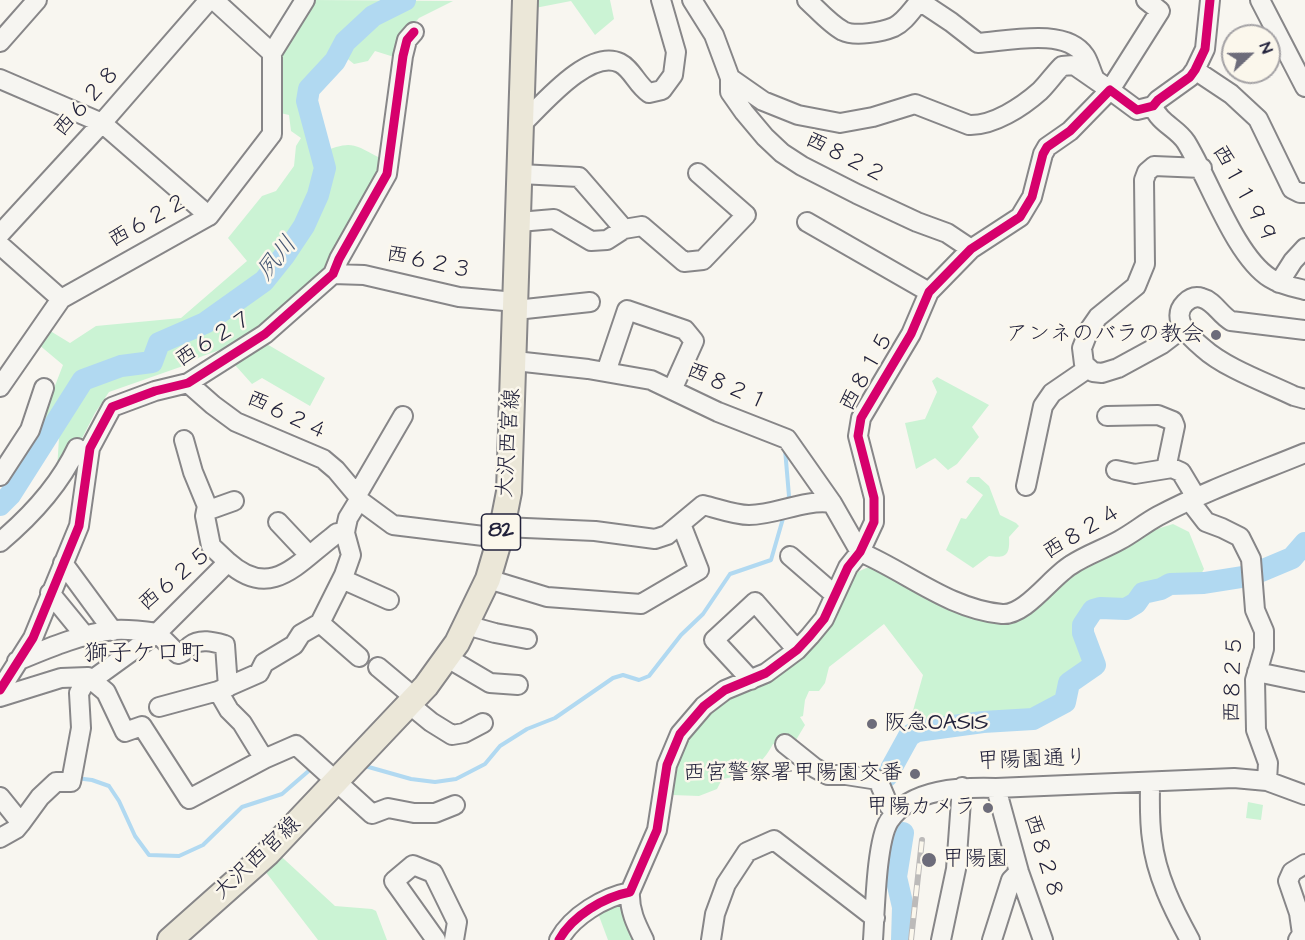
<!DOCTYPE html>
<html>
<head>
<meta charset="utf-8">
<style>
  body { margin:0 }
  #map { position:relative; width:1305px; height:940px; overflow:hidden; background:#f8f6f0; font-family:"Architects Daughter",sans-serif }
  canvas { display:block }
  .north { position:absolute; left:1221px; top:24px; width:60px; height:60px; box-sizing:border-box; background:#fbf7ec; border:2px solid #a4a2a5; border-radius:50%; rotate:68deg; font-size:16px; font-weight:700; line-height:24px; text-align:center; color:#22223b }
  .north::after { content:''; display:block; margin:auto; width:21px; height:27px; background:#6d6c7a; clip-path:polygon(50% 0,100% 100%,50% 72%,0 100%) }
</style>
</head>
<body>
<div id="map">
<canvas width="1305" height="940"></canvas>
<div class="north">N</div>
</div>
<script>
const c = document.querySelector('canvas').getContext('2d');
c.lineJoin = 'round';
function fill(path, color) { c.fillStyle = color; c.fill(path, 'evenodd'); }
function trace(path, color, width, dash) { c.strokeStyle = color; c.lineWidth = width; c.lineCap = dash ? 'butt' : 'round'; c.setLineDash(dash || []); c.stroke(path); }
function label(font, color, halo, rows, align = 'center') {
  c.font = font + ' "Architects Daughter","Klee One",sans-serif'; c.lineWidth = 5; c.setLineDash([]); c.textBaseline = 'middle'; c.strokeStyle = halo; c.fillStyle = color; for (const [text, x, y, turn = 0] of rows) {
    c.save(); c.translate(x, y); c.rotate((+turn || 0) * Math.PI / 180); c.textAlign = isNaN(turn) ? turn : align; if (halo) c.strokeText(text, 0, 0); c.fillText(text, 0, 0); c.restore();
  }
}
fill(new Path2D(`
  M313,0L453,1L419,18L396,44L394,57L375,51L368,61L354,64L344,56L322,61L303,84L318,153C351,142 349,141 380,158L381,174L333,274L265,334L200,357L183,366L109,392L95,413L77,448L57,470L59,438L41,422L63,365L38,344L47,329L70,343L96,326L181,318L247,261L228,238L262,196L276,191L294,166L296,146L301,138L291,131L289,115L276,112L278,55Z
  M535,0H610L614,19L595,35L571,1L535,8Z
  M265,343L325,378L310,406L262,378L252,384L235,365Z
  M937,377L989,405L972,427L979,437L957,464L948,470L935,458L916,469L905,423L925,419L937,392L932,381Z
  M970,477H979L989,486L1000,515L1016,523L1019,526L1009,537C1010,554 1007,559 989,556L973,568L946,550L961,518L966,519L983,495L966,482Z
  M1173,524L1189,532L1204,569L1197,581L1173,590L1164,591L1119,604L1094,622L1093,639L1101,663L1076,683L1070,698L1060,711L1040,721L944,730L917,735L912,714L923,675L884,624L829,667L825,683L819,691H809L805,700L803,716L800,717L805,725L796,740L773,744C761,766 747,776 722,779L717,789L699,796L672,795L673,768L689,735L718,703L804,655L832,625L852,577C859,570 865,568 875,566L940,603L969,616L994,621L1024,616L1038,608L1066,580L1084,567L1157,529Z
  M1248,802L1263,805L1261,820L1246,818Z
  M272,848L335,906L372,909L376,911L387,940H318L258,862Z
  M618,904L623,907L637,940H608L599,916L609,907Z`), '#cbf3d4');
trace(new Path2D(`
  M785,449L789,496L787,502
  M365,766L411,779L435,782L456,779L485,764L500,746L527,729L555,718L613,678L623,675L639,680L649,676L681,635L703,614L730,574L771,560L784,515
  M76,778L92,780L109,786L119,801L135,836L149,855L179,856L203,845L242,807L282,794L312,768`), '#b1d9f1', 4);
trace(new Path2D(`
  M0,505L10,495L83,380L121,366L152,362L159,343L205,323L264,281L284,256L304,226L318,195L325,168L307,101L309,89L335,61L345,42L373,16L405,0
  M1261,571L1292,558L1305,543
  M887,776L909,736L917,731L983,722L1033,719L1065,702L1069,683L1095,665L1083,633V625L1093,610L1100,608L1126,609L1136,603L1143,593L1161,589L1170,584L1204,583L1242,577
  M902,940L903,907L896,877L903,833`), '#b1d9f1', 22);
const minor = new Path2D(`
  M214,0L272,53
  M692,0L714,35L730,78L763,101L798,115L840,123L873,117L915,104L969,125C993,126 1022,107 1040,91C1048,83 1054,74 1062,66L1074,65L1110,90L1160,11L1146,0
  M807,0C818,10 830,24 843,31C855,37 882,32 894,27C906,21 912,9 921,0
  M918,0L951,22L978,43C1008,41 1066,27 1085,56C1089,62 1091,71 1094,77
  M1260,0L1305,87
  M0,42L37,0
  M1195,70L1231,94L1258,119L1292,189L1300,193H1305
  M730,78V92L744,112L765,137L782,153L802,166L857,194L917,222L947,233L971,249
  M0,79L102,123L209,216
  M1153,106C1159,123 1177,128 1186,142C1209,179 1235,256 1270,278C1281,285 1293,287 1305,290
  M522,124C542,105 589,48 620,63C632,69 637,85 649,93L662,90L673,75L676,52L661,0
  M520,174L579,177L624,229
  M519,222L554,219L591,241L607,240L624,229L642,226L684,262L703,260L746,215L698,173
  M807,222L929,292
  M0,234L102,123L209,0
  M0,245L61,299L209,216L272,134V53L305,0
  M333,274L364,275L459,297L516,302
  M1279,283L1293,261L1305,248
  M516,310L590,302
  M1183,328L1162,344L1118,368L1102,373L1093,372L1084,364L1082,348L1089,330L1098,317L1136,286L1145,264L1144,180L1147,172L1154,166L1202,168
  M1305,330L1231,321C1220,315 1214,301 1202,298C1196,296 1190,298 1185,303C1169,319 1191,338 1203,348C1225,368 1267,383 1294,396L1305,399
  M515,361L588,369L651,380L718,412L787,439L832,503L860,552
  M606,372L627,310L685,330L694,341L672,390
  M188,383L213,405L236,422L323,459L336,470L357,495L359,500L393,525L500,538
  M0,387L61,299
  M1107,416L1158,415L1173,421L1175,426L1166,469
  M184,440L193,472L207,506L205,516L211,546L228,562
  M1116,470L1135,474L1172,468L1181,472L1196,497
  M0,476L30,430L44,388
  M1026,486L1043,406L1052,393L1087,369
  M357,495L403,416
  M1189,500L1206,522L1222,528L1240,537L1251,559L1255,610L1264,631V649L1255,680L1256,730L1268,763L1267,781
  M206,511L234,501
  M278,522L309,555
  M503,527L595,531L655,539L667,535L703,505C717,508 734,515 749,515C777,515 803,499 832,503
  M0,542C31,516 60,484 77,448
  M860,552C907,572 949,609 1002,614C1025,616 1051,577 1071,565C1086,555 1104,549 1120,540C1133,533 1145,523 1158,516C1205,491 1256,473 1305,453
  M790,556L835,595
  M63,563L113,631
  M342,579L389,600
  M488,579L547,597L641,604L699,570L681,524
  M50,593L86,637
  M320,623L359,657
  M466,625L495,633L527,639
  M446,657L490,683L518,685
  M17,661C46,649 83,633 115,630C129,629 143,631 157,633L228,562C270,600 296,565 331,538L337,533H345
  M378,667L415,698
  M1257,672L1305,682
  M92,680L157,633L178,654C185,652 185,650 190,646C200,638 214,642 225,645L228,687
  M751,680L714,640L755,602L797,650
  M0,690L33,638L79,526L90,448L112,407L155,391L188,383L265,334L333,274L339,259L387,174L403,56L407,40L414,32
  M218,691L229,710L242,723L264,759
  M0,697L61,678L88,677L106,692L125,732L142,726L189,799L264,759L296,745L372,814L388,808L414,813H435L455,805
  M409,704L431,722L452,735L464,733L483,723
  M159,707L218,691L259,673L264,663L294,645L301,634L320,623L344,575L351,555L345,533L346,527L348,518L359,500
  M785,744L815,768L828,775H846L878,780L889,806L896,812
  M1150,782C1150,800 1149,820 1152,839C1156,875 1173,909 1190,940
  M996,788L1019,872L1043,940
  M0,797L21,823L16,829L0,838
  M21,823L40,797L56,782H71L81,728L79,693L88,677
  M630,892C629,910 636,924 644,940
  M436,940L394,881L413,865L433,873L457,922L454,940
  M559,940C572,916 604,897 630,892L657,830L667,765L680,734L704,706L725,690L766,673L797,650L810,636L824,619L848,567L860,552L874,522V498L858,436L861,418L911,334L929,292L971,249L1020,217L1032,197L1043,154L1047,147L1070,131L1110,90L1137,110L1153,106L1158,100L1190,77L1195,70L1205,49L1210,0
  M711,940L715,914L726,884L747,852L774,840L875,918
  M873,940C875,913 876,842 889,821C911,788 962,787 996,788L1234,778L1267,781L1305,795
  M941,940L956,869L962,787
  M992,940L1011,880L1019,872
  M1298,940L1302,934L1299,913L1288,881L1292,872L1305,864`);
const major = new Path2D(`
  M170,940L268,853L426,686L457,643L488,579L500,538L509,492L525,0`);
trace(minor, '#878688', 22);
trace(major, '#878688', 28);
trace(minor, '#f6f5f1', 18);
trace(major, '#ebe7d8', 24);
const rail = new Path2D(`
  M911,940L922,840`);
trace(rail, '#bcbab9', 6);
trace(rail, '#fbf7ec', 4, [11]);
trace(new Path2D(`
  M0,690L33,638L79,526L90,448L112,407L155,391L188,383L265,334L333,274L339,259L387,174L403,56L407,40L414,32
  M559,940C572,916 604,897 630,892L657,830L667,765L680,734L704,706L725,690L766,673L797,650L810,636L824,619L848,567L860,552L874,522V498L858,436L861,418L911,334L929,292L971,249L1020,217L1032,197L1043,154L1047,147L1070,131L1110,90L1137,110L1153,106L1158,100L1190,77L1195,70L1205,49L1210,0`), '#d6006c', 9);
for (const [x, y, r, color] of [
  [1216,335,6,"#6d6c7a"],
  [872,724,6,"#6d6c7a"],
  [915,774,6,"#6d6c7a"],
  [988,808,6,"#6d6c7a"],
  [929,860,8,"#6d6c7a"]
]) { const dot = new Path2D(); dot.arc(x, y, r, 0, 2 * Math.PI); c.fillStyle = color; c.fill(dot); trace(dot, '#fbf7ec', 2); }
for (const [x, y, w] of [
  [501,532,39]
]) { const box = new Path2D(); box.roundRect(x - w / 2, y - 18, w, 36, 4.5); c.fillStyle = '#fbf7ec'; c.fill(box); trace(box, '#22223b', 1.5); }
label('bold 21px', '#22223b', null, [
  ["82",501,532]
]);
label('22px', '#22223b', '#fbf7ec', [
  ["西６２８",88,102,-48],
  ["西８２２",845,159,27],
  ["西１１９９",1243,195,61],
  ["西６２２",149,222,-29],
  ["西６２３",429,264,12],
  ["西６２７",215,340,-32],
  ["西８１５",868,372,-61],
  ["西８２１",727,388,24],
  ["西６２４",287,417,25],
  ["大沢西宮線",510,443,-86],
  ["西８２４",1083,533,-31],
  ["西６２５",176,580,-40],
  ["西８２５",1235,679,-88],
  ["甲陽園通り",1032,761,-2],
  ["西８２８",1042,857,73],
  ["大沢西宮線",258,859,-43]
]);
label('22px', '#22223b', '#fbf7ec', [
  ["アンネのバラの教会",1204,335],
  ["阪急OASIS",884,724,"left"],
  ["西宮警察署甲陽園交番",903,774],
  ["甲陽カメラ",976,808],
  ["甲陽園",942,860,"left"]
], 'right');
label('italic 24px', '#445572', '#fbf7ec', [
  ["夙川",278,259,-51]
]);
label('24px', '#22223b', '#fbf7ec', [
  ["獅子ケ口町",144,655]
]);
</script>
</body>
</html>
